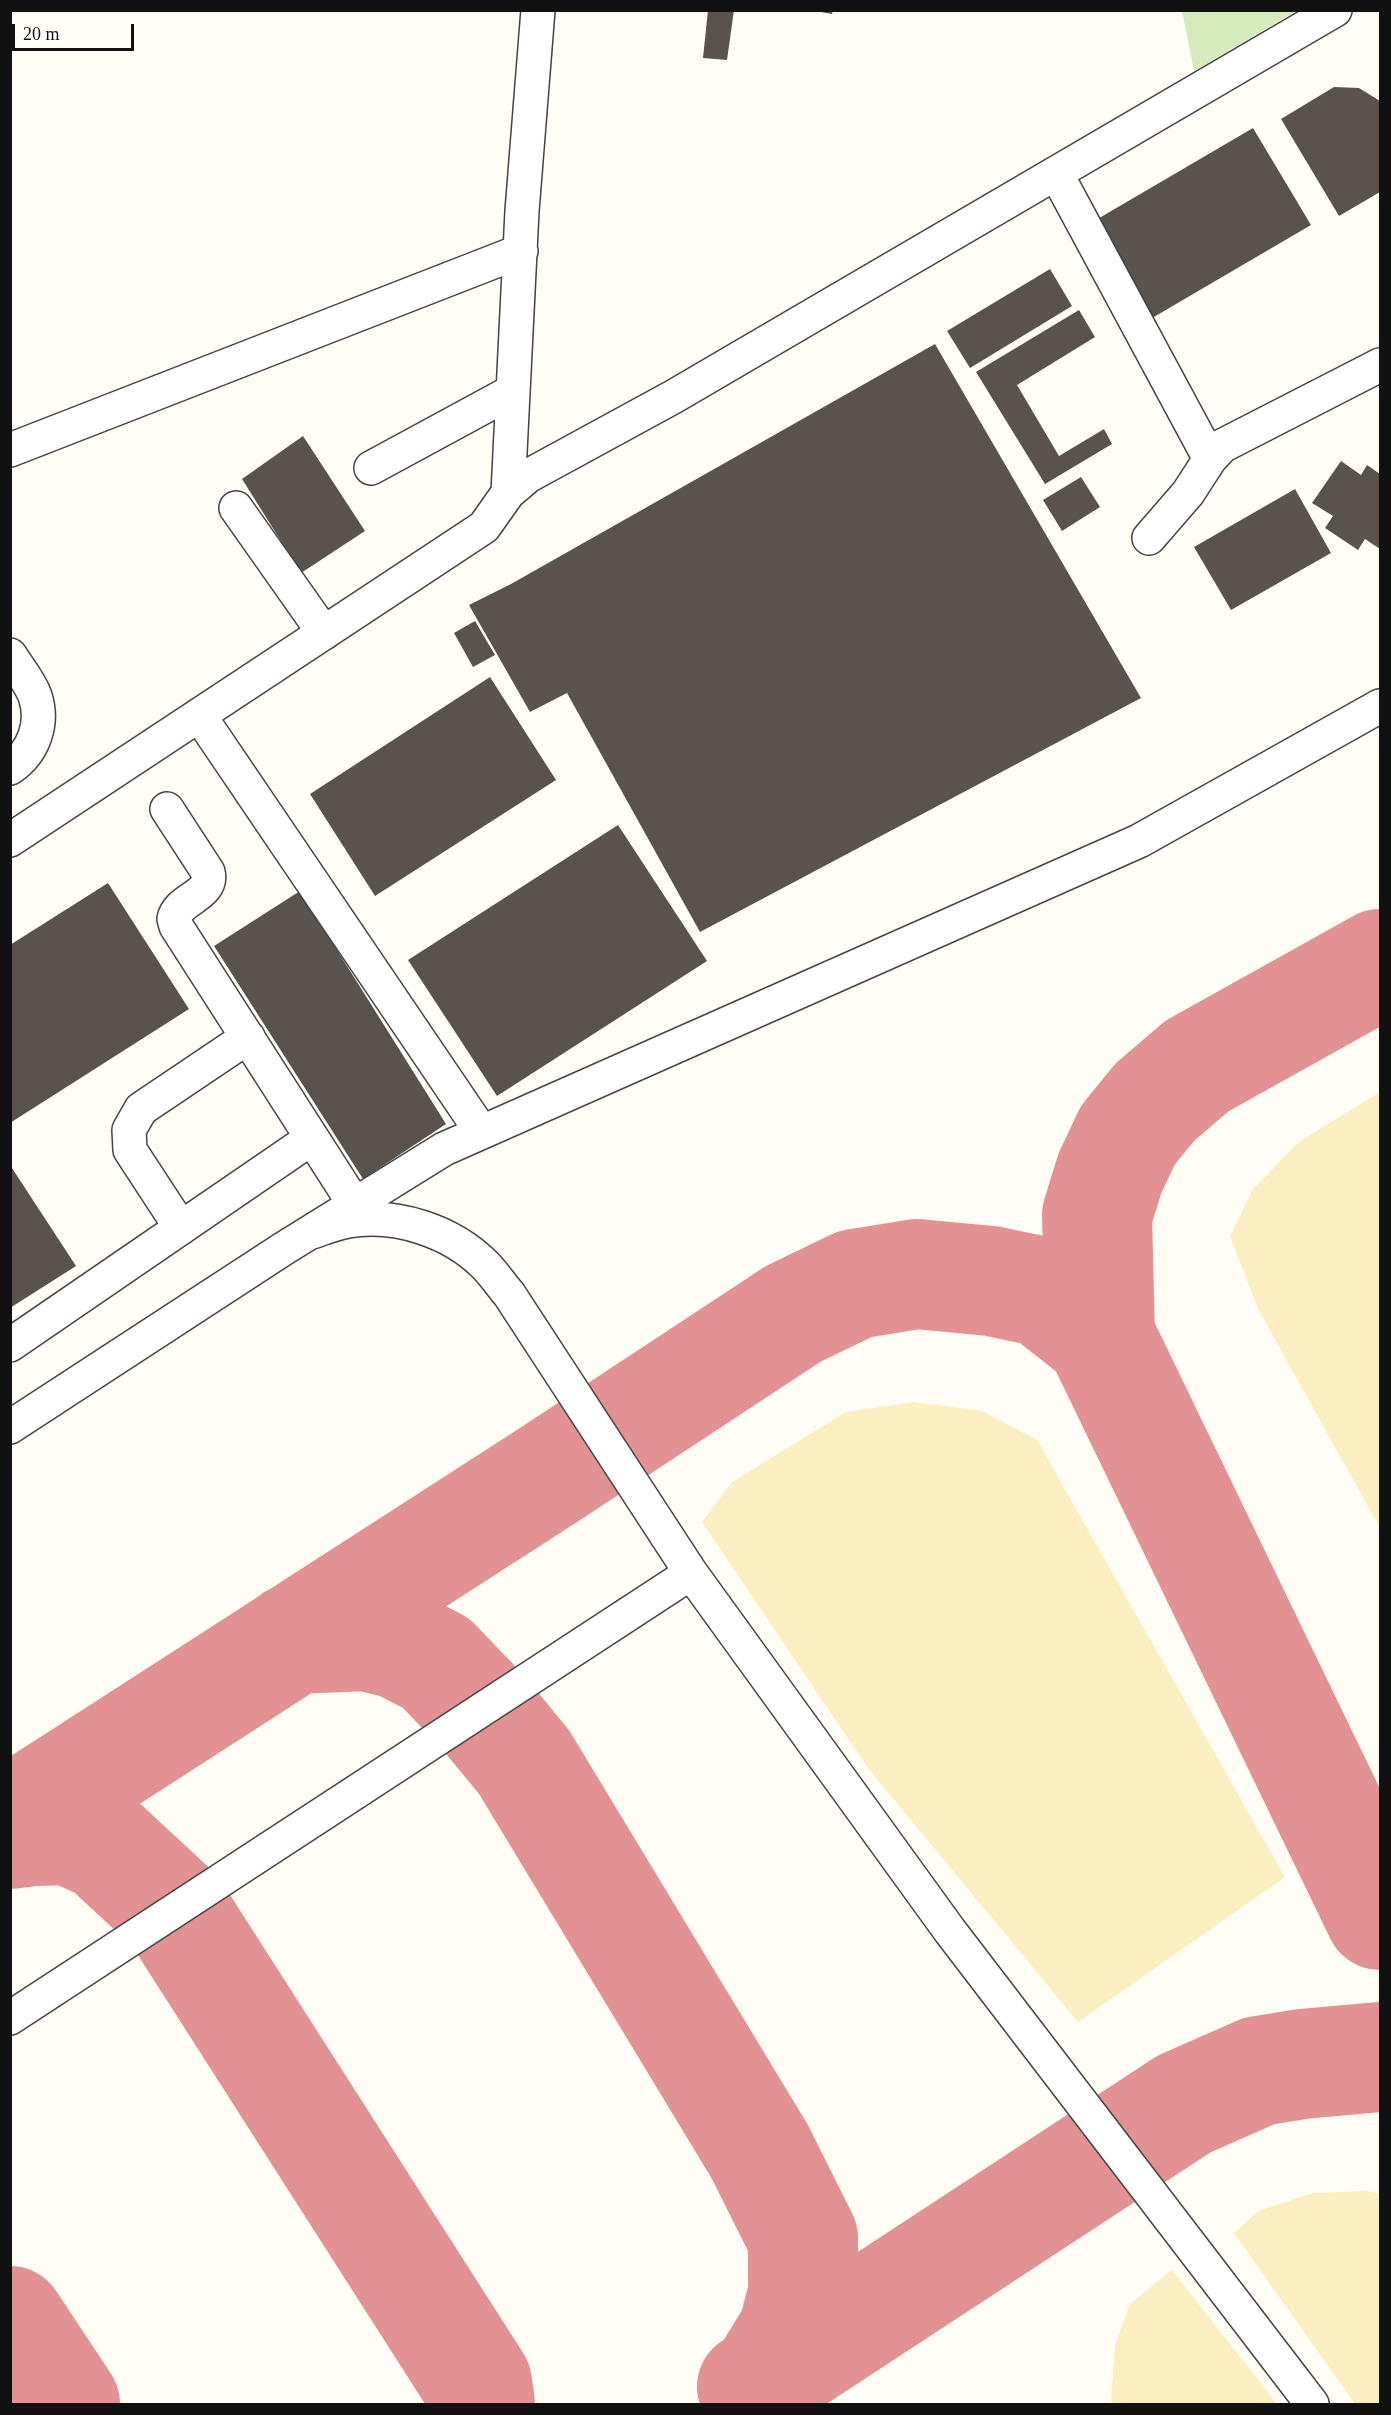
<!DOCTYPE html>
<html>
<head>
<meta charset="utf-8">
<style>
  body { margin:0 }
  #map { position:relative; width:1391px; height:2415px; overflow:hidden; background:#fffdf5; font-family:Georgia,serif }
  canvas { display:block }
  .frame { position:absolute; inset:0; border:12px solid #111; pointer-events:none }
  .scale { position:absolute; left:12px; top:24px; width:122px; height:27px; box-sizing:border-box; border:3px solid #111; border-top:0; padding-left:8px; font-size:18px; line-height:21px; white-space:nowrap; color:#111; -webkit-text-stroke:4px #fff; paint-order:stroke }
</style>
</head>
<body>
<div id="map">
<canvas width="1391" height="2415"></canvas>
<div class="frame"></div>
<div class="scale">20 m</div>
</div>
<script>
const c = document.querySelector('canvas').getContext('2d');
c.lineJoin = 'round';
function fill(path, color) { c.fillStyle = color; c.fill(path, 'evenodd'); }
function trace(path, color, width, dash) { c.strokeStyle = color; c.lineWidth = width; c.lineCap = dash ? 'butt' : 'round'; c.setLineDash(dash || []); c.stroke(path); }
fill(new Path2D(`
  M1182,11V10L1296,11L1194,71Z`), '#d5ebbd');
fill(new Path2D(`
  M1380,1092V1528L1258,1309L1230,1236L1253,1189L1299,1142Z
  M914,1402L982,1411L1037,1440L1285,1877L1078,2022L868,1768L702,1522L732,1482L846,1412Z
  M1367,2191L1380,2194V2404H1355L1234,2233L1258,2211L1313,2193Z
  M1172,2270L1266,2390L1276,2404H1113L1111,2401L1115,2345L1130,2304Z`), '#fbeec1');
trace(new Path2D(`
  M1380,964L1197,1066L1155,1102L1128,1135L1110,1173L1097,1215L1100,1336L1380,1915
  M293,1639L366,1636L399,1644L436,1663L482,1711L524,1762L760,2152L803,2238V2294L793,2332L765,2378
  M10,1822L547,1476L793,1314L855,1284L917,1274L991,1281L1044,1292L1100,1336
  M10,1834L34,1831L69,1830L105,1846L175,1911L477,2383L480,2404
  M10,2321L65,2404
  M752,2387L1184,2104L1259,2071L1302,2064L1380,2057`), '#e29292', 110);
fill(new Path2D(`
  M708,10H734L727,60L703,58Z
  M809,10H833L832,14Z
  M1334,87L1359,88L1380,101V192L1339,216L1281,119Z
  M1253,128L1311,225L1147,321L1089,224Z
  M1050,269L1072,306L970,368L947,331Z
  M1079,310L1095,337L1017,385L1059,456L1104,429L1112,444L1045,484L976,372Z
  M935,344L1141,698L700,932L567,693L530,712L469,605L511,584Z
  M303,436L365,531L301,573L242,479Z
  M1341,461L1361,475L1367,465L1380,474V549L1365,539L1358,550L1325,528L1333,516L1312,503Z
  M1081,477L1100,507L1062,531L1043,500Z
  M1295,489L1331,553L1231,610L1194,547Z
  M475,621L495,655L473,667L454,633Z
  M490,677L556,780L375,896L310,794Z
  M618,825L707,961L497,1096L408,960Z
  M108,883L189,1009L10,1123V945Z
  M300,891L446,1124L363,1179L214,946Z
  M10,1165L76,1266L10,1308Z`), '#5a524d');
const minor = new Path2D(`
  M1057,175L1210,459
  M10,450L521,251
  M371,468L513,391
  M508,493L522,211L538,10
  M236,508L324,633
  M1149,538L1188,493L1210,459L1222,446L1380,365
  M10,655C18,668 30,682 35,696C44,723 34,752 10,768
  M199,715L481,1131
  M167,809L208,872C214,896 178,898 174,919L176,926L355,1205
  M10,840L484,527L508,493L528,476L673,397L1335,10
  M181,1228L130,1150L129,1130L141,1109L248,1037
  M312,1232C324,1228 336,1223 348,1221C396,1213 451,1231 485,1265C494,1274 501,1285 509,1294L691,1573L950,1931L1312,2404
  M10,1345L312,1138
  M10,1427L283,1249L444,1149L1139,841L1380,706
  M10,2018L691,1573`);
trace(minor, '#444', 36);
trace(minor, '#fff', 33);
</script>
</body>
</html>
